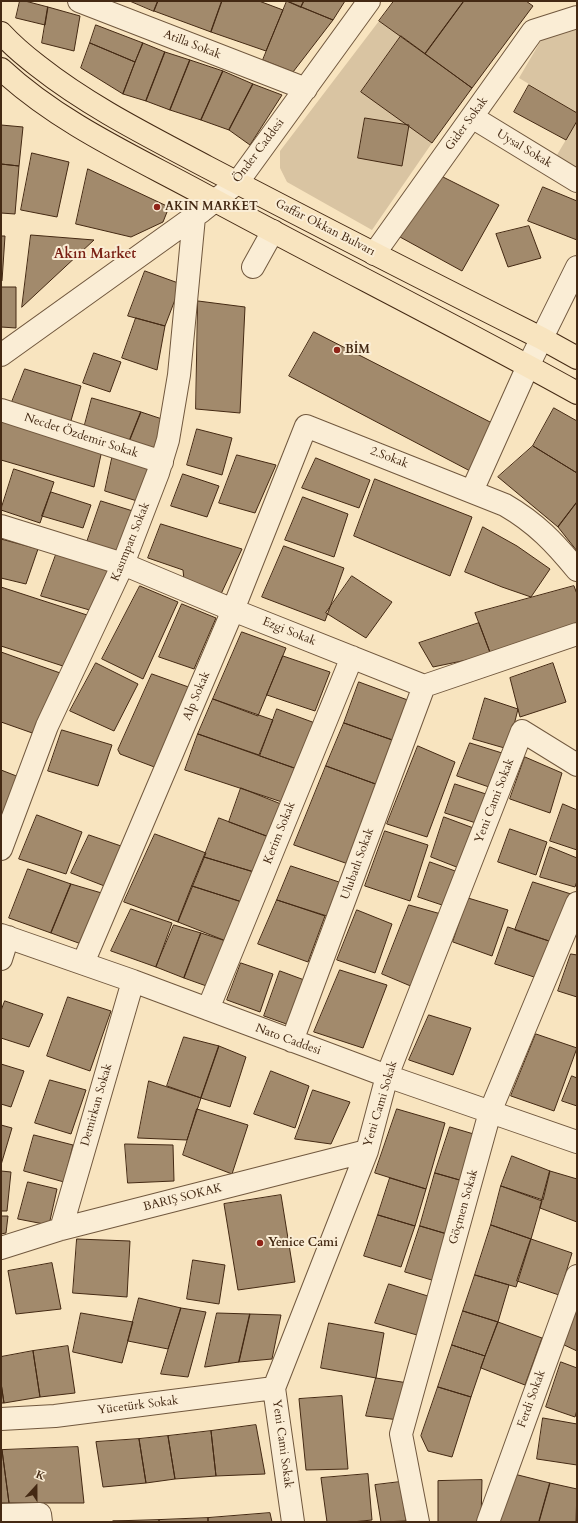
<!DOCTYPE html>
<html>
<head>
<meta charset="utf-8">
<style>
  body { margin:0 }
  #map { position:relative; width:578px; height:1523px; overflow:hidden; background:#f8e4bf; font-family:Cardo,serif }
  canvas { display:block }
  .frame { position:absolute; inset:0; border:2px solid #442913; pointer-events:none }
  .north { position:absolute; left:16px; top:1467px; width:40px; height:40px; -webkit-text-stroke:3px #faedd5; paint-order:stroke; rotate:21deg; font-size:11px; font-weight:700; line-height:16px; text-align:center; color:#442913 }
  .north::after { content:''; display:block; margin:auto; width:14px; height:18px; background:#442913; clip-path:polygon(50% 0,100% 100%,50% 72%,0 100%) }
</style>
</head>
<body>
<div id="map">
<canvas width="578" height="1523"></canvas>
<div class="frame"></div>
<div class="north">K</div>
</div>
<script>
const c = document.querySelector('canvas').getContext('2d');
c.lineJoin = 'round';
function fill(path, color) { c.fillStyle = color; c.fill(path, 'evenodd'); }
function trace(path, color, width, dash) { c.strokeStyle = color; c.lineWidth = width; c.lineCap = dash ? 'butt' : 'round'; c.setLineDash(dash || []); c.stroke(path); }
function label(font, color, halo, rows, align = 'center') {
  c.font = font + ' Cardo,serif'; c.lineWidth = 4; c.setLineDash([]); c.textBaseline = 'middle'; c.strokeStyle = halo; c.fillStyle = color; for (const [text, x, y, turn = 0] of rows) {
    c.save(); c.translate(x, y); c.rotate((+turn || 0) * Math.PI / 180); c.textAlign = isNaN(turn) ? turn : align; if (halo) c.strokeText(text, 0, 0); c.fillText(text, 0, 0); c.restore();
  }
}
fill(new Path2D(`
  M379,21L401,36L409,125L432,143L372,230L287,182L280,168V151Z
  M577,27V113L519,78L543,37Z
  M577,121V167L557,155Z`), '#d9c4a2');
const building = new Path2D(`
  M20,1H25L48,7L45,25L16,18Z
  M130,1H158L154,11Z
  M158,1H222L211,32L154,11Z
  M222,1H259L283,10L266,51L211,32Z
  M287,1L333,20L293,72L263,60Z
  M287,1H304L301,7Z
  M304,1H345L333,20L301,7Z
  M394,1H464L425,54L379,21Z
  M464,1H526L533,6L472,88L425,54Z
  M48,7L80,16L74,51L42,43Z
  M96,25L143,43L135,62L90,43Z
  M401,36L472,88L432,143L361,92Z
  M90,43L135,62L123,94L81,68Z
  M143,43L165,52L146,101L123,94Z
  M165,52L190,60L170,110L146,101Z
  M190,60L223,71L201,120L170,110Z
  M223,71L253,84L229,130L201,120Z
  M253,84L282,95L250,145L229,130Z
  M529,85L577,113V121L566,140L514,112Z
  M365,118L409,125L402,166L358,158Z
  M1,125L23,127L19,166L1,164Z
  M32,153L69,162L57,217L21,210Z
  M1,164L19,166L15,214L1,213Z
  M88,169L169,207L163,222L131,237L76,224Z
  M443,177L499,205L462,271L400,237Z
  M543,187L577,201V240L528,221Z
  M529,226L541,258L508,267L496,234Z
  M31,235L94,240L22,307Z
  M1,236H5L2,281H1Z
  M145,271L181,284L165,326L128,316Z
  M1,287H16V328L1,327Z
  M198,301L245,307L240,413L196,409Z
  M136,318L165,326L157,370L122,358Z
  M314,332L494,424L472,472L289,376Z
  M94,353L121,362L110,392L83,383Z
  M25,369L81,386L70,424L10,407Z
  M92,398L141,412L129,442L84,428Z
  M554,408L577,421V473L533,446Z
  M141,412L165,420L155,452L129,442Z
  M1,419L102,450L94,487L1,460Z
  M197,429L232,438L222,475L187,465Z
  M533,446L577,473V502L558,527L498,477Z
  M113,454L149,466L137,501L105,491Z
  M237,455L276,465L255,513L219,503Z
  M316,458L370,480L359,508L302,488Z
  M14,469L54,482L40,523L1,510Z
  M183,474L219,486L207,517L171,506Z
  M375,479L472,517L450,576L354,536Z
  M51,492L91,505L83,528L42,516Z
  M303,497L348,514L334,557L285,540Z
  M101,501L136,512L120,555L86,545Z
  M577,502V551L558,527Z
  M161,524L242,549L221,594L184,580L183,570L148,558Z
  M483,527L517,546L550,569L531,597L502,587L465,572Z
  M1,539L38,549L26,584L1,578Z
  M284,546L344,568L325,621L262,597Z
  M57,552L111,571L93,611L41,596Z
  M352,576L392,602L366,638L326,613Z
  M140,586L178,602L143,679L102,659Z
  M574,586L577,594V627L491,655L475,613Z
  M1,587L87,615L66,667L1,646Z
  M182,604L216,618L194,669L159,657Z
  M479,623L491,655L433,667L419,643Z
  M242,632L286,648L258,716L213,699Z
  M1,652L63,674L38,735L1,722Z
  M283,656L330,672L315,711L267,695Z
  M96,663L138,684L114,731L70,711Z
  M553,663L566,702L520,717L510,678Z
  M152,674L194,689L157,768L120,754L118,750Z
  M359,682L413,702L398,742L344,723Z
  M485,698L518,709L508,749L473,739Z
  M213,699L273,720L259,755L198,734Z
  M277,709L315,723L297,769L260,756Z
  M344,723L398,742L381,786L326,766Z
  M62,730L112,745L98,786L48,771Z
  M198,734L297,769L282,802L185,770Z
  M470,743L502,753L489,787L457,776Z
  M418,746L455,762L427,837L387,824Z
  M525,757L562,773L550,813L510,799Z
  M326,766L381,786L351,865L294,845Z
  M1,770L19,777L1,824Z
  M455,784L489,795L479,824L445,813Z
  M241,788L286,806L269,837L229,822Z
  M563,804L577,810V850L550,841Z
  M37,815L82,832L66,874L19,859Z
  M444,817L476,829L459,868L431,857Z
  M219,818L269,837L254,872L204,857Z
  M510,829L547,842L536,875L498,862Z
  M385,831L428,845L410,901L365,886Z
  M155,834L206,853L178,922L124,902Z
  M89,835L124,847L107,887L71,873Z
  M550,847L577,858V881L575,887L540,877Z
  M204,857L254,872L242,902L192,886Z
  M430,862L458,872L445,906L418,897Z
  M291,866L342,883L330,917L277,900Z
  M28,869L71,884L51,933L9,918Z
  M533,882L571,894L552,942L515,930Z
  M71,884L105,894L84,945L51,933Z
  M192,886L242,902L226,941L178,922Z
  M468,898L508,910L492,956L453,942Z
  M277,900L325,916L308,962L258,944Z
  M409,905L441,914L413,987L382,974Z
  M131,909L172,923L156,967L111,951Z
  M357,910L392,924L375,973L337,960Z
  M174,925L201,933L184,978L156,967Z
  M508,927L552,942L537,978L495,964Z
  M201,933L229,942L212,988L184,978Z
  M571,954L577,955V997L558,991Z
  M241,963L273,974L260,1012L227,1000Z
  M340,970L387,985L363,1048L314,1032Z
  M280,971L307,981L292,1026L264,1016Z
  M68,997L111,1011L90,1071L47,1056Z
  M5,1001L43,1014L29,1047L1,1038V1011Z
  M429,1015L471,1028L453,1075L409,1060Z
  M536,1034L577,1048L554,1111L511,1096Z
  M184,1037L219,1046L201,1098L167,1086Z
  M219,1046L246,1057L230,1107L201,1098Z
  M1,1064L24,1071L11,1107L1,1104Z
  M271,1071L309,1086L295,1128L254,1114Z
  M572,1076L577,1078V1106L562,1101Z
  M50,1080L86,1090L71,1134L35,1123Z
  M149,1081L201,1098L187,1140L138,1138Z
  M313,1090L350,1102L331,1144L295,1139Z
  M197,1109L248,1125L232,1174L183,1155Z
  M397,1109L445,1123L426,1189L375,1173Z
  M1,1125L12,1128L1,1165Z
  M450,1127L477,1135L463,1181L435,1173Z
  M34,1135L73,1145L64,1182L24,1171Z
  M125,1144L173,1145L174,1181L128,1183Z
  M512,1156L550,1171L543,1200L501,1186Z
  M1,1171L11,1172L7,1211H1Z
  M550,1171L577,1179V1222L540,1208Z
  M435,1173L463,1181L447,1234L420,1226Z
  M390,1178L426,1189L415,1226L378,1215Z
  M28,1182L57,1189L49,1225L18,1219Z
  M501,1186L542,1201L531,1239L491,1225Z
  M281,1195L295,1282L238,1290L224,1204Z
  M378,1215L415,1226L401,1267L364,1256Z
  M1,1216H8L6,1233L1,1234Z
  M491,1225L531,1239L516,1287L475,1275Z
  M420,1226L447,1234L435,1281L405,1272Z
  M77,1239L130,1241L127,1297L73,1293Z
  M531,1239L572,1253L559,1295L517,1281Z
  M193,1260L225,1265L219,1304L187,1299Z
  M52,1263L61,1309L16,1314L8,1271Z
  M475,1275L509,1285L498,1322L463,1311Z
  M389,1284L431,1297L417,1335L375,1323Z
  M139,1298L181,1308L168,1349L128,1341Z
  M181,1308L206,1312L188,1377L161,1374Z
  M577,1308V1351L560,1343Z
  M463,1311L498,1322L485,1356L452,1345Z
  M81,1313L133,1322L122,1363L73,1352Z
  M217,1313L250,1314L239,1362L205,1367Z
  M250,1314L281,1315L272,1359L239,1362Z
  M498,1322L542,1338L525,1385L481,1368Z
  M329,1323L384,1333L376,1378L321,1368Z
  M452,1345L485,1356L471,1397L438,1387Z
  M68,1346L75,1393L40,1397L33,1351Z
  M33,1351L40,1397L4,1403L1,1383V1357Z
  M561,1362L577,1368V1410L575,1417L546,1407Z
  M376,1378L408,1383L399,1420L366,1416Z
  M1,1383L4,1403H1Z
  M438,1387L471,1397L452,1457L428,1451L421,1436Z
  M342,1396L348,1469L306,1470L299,1399Z
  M543,1418L577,1424V1465L537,1459Z
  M256,1425L265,1474L216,1476L211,1431Z
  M211,1431L216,1476L175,1479L168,1436Z
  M168,1436L175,1479L146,1483L139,1439Z
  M139,1439L146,1483L103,1487L96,1442Z
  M78,1447L84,1503H9L2,1450Z
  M1,1450H2L9,1503H1Z
  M368,1474L372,1520L352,1522H327L321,1478Z
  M514,1474L550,1483L539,1522H500Z
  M482,1480L481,1522H438V1481Z
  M400,1482L406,1521L381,1522L375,1485Z
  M550,1483L577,1489L576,1522H539Z
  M270,1513L272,1522H208V1518Z
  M208,1518V1522H159V1520Z
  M159,1520V1522L113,1521Z`);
fill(building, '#a28a6c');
trace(building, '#442913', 1);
const minor = new Path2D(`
  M79,1L306,89
  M472,117L577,181
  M374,254L533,31L577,17
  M253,267L273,231
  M1,355L202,211L237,183L369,1
  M1,410L162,462
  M472,491L528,366L577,267
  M1,526L123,564L233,610L424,686L577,634
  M1,849L47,726L123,564L158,473L168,440L179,375L194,217
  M1,935L133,981L387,1076L577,1142
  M1,959L8,937
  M83,963L233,610L306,426L505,505C536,523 555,543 577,570
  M208,1009L352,657
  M292,1041L424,686
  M61,1229L133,981
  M1,1248L61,1229L367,1151
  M1,1419L55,1416L274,1388
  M1,1515L40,1514L41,1522
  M293,1522L274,1388L367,1151L387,1076L522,731L577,765
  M418,1522L401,1434L490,1112L577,903
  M488,1522L577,1276`);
const major = new Path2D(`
  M1,33C12,45 25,56 38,66C90,107 149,136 207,167C318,225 429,282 541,338L577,358
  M1,69C59,123 133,156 201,193C326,261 453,324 577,393`);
trace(minor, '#71583e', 24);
trace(major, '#442913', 24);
trace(minor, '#faedd5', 22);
trace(major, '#f8e4bf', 22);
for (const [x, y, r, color] of [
  [157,207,4,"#8f2418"],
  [337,350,4,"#8f2418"],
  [260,1243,4,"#8f2418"]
]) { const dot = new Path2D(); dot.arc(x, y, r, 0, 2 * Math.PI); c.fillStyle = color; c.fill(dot); trace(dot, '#faedd5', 1.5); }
label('12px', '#442913', '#faedd5', [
  ["Atilla Sokak",192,45,21],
  ["Gider Sokak",467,124,-54],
  ["Uysal Sokak",524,149,31],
  ["Önder Caddesi",259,151,-53],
  ["Gaffar Okkan Bulvarı",325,228,27],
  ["Necdet Özdemir Sokak",81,436,18],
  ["2.Sokak",389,458,21],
  ["Kasımpatı Sokak",131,542,-68],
  ["Ezgi Sokak",289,632,22],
  ["Alp Sokak",197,696,-67],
  ["Yeni Cami Sokak",495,801,-69],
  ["Kerim Sokak",280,833,-68],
  ["Ulubatlı Sokak",358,864,-70],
  ["Nato Caddesi",288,1040,20],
  ["Yeni Cami Sokak",381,1104,-73],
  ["Demirkan Sokak",97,1105,-74],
  ["BARIŞ SOKAK",183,1198,-14],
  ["Göçmen Sokak",464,1207,-74],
  ["Ferdi Sokak",532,1399,-70],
  ["Yücetürk Sokak",138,1406,-7],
  ["Yeni Cami Sokak",282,1444,82]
]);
label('bold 12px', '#442913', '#faedd5', [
  ["AKIN MARKET",165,207],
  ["BİM",345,350],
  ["Yenice Cami",268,1243]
], 'left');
label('bold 14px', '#7a1f14', '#faedd5', [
  ["Akın Market",95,255]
]);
</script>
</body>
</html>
